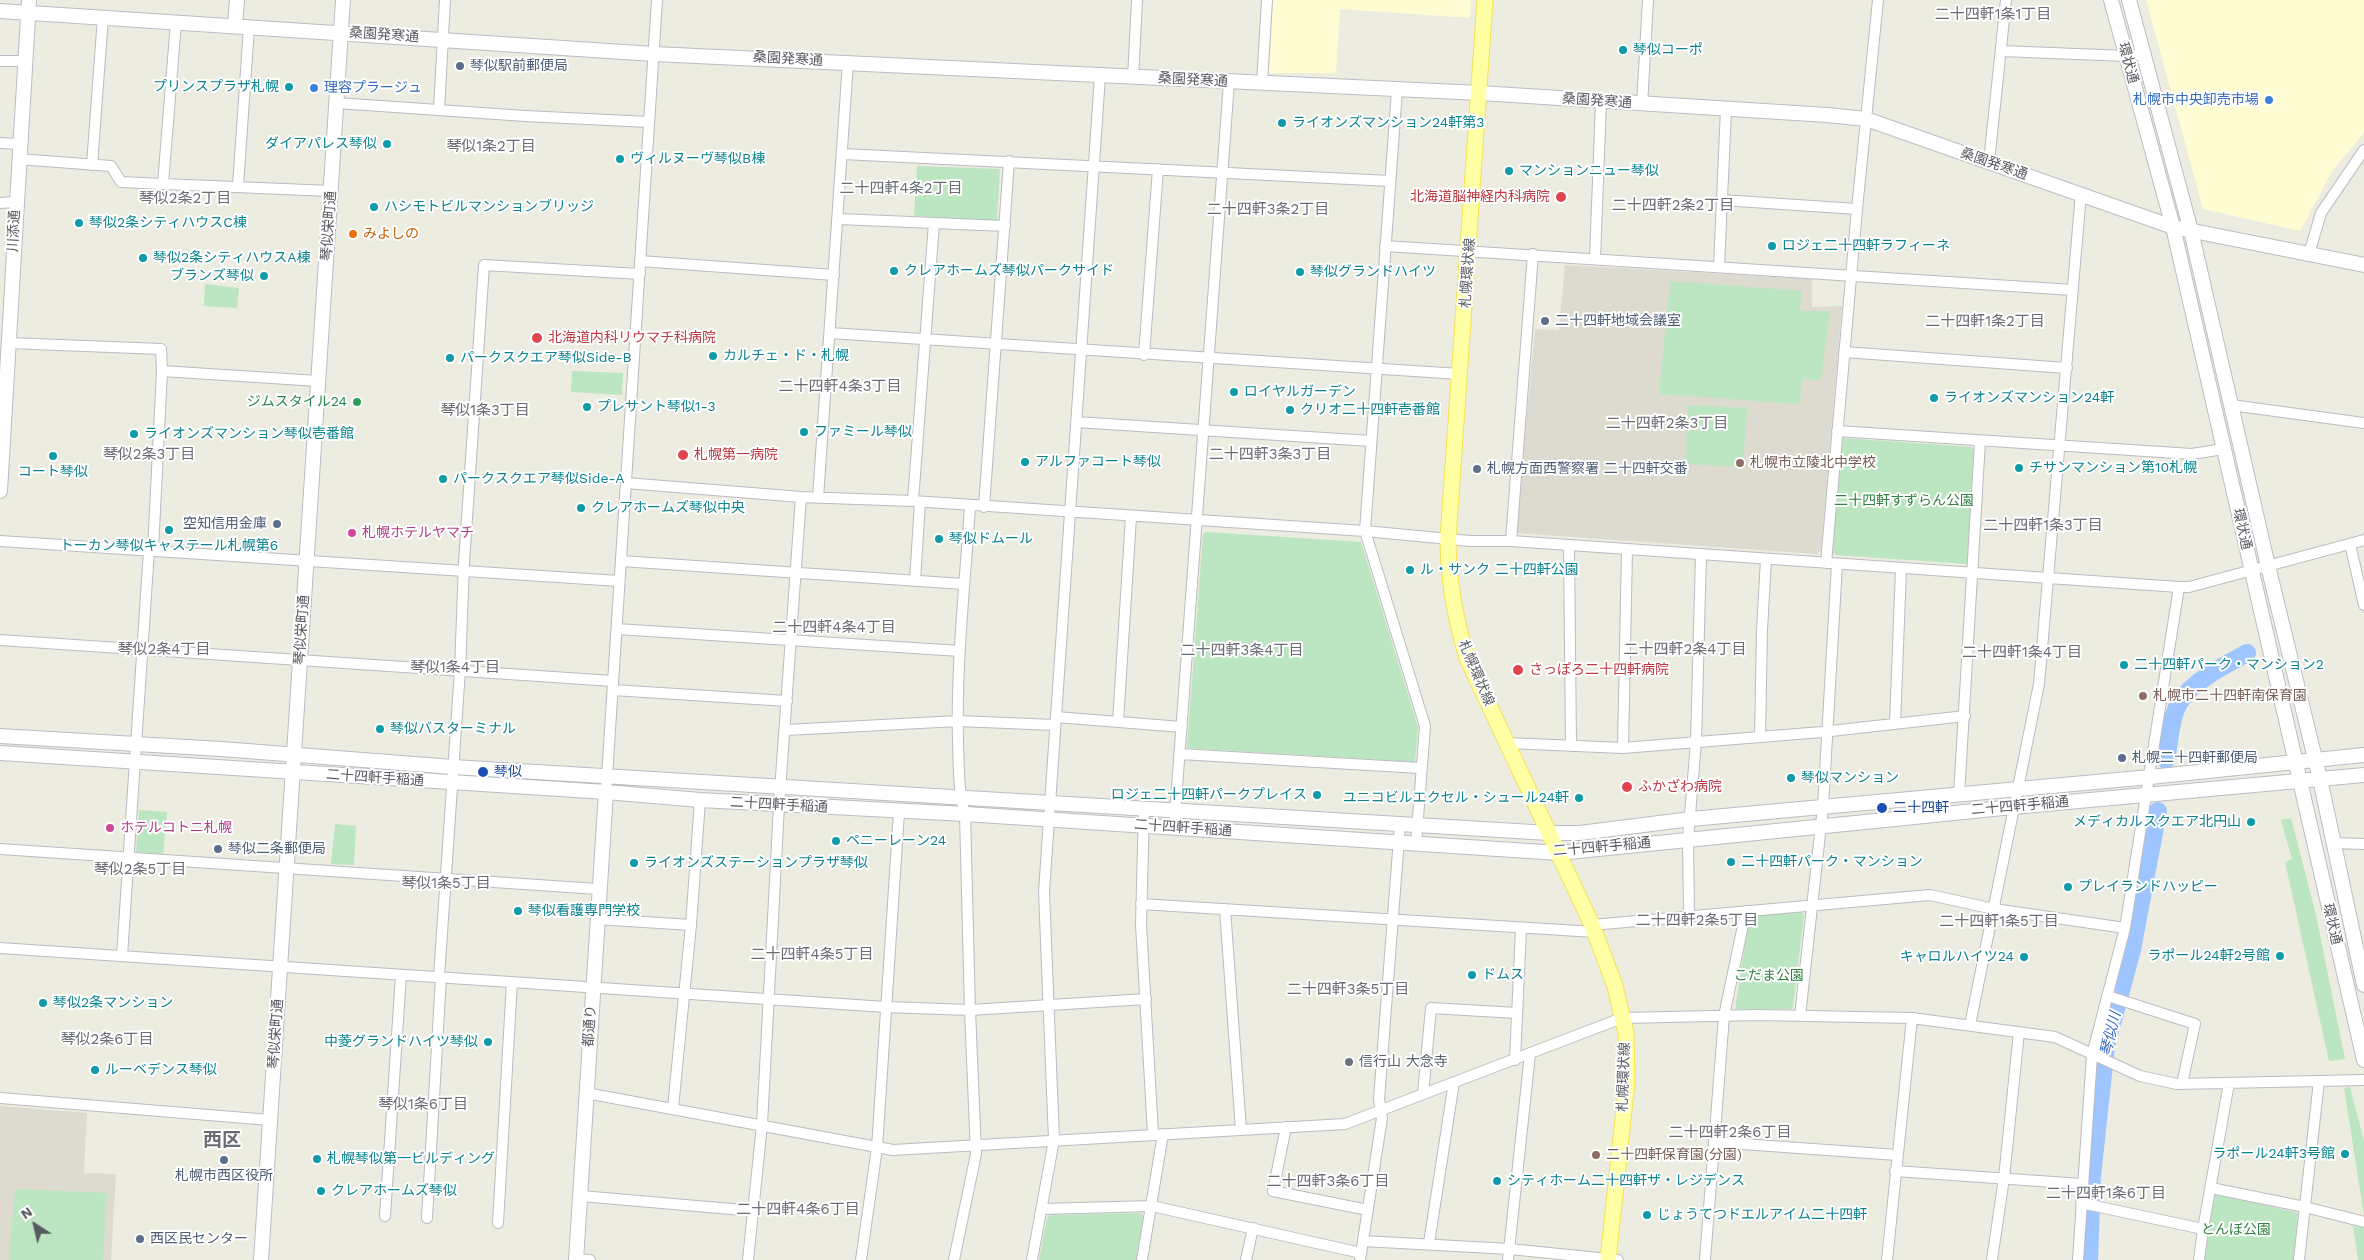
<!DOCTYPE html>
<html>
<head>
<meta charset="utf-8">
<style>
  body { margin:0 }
  #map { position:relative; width:2364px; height:1260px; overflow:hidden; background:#edece0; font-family:"Work Sans",sans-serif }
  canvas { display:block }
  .north { position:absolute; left:10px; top:1200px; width:50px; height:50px; -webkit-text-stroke:4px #fff; paint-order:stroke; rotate:325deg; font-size:14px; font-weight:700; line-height:20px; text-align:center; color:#595b62 }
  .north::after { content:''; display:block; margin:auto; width:18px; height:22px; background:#595b62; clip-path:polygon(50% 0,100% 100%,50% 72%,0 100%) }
</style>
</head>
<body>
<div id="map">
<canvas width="2364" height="1260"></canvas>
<div class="north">N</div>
</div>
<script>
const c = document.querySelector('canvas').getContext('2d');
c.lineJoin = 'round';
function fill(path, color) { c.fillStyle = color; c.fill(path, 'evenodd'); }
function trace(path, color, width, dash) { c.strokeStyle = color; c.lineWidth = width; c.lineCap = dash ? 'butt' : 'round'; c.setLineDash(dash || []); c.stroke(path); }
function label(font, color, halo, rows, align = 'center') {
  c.font = font + ' "Work Sans","Noto Sans JP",sans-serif'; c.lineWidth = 4; c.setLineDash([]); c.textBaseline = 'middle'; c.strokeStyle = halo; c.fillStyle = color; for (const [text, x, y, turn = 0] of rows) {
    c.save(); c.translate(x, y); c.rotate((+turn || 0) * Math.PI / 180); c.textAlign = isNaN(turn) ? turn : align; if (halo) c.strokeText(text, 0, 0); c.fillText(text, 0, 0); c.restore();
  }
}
fill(new Path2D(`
  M1273,0H1471L1470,18L1340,9L1336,73H1269Z
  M2146,0H2364V133L2332,171L2300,231L2203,209Z`), '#fffcd3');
fill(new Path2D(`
  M1565,265L1812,279V307L1842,306L1821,551L1817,554L1516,533L1535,329L1559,330Z
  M0,1106L87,1113L84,1173L116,1174L111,1260H0Z`), '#dddbcf');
fill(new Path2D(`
  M917,166L1000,169L997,221L914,216Z
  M1670,281L1802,291L1800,311H1830L1821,380L1802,379L1800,404L1659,394Z
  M205,284L239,288L237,308L204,306Z
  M572,371L623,373L622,395L571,392Z
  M1688,405L1747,408L1743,467L1685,464Z
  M1842,438L1972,447L1975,450L1967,564L1836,555L1832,552Z
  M1206,532L1361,542L1418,727L1415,762L1187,748L1203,534Z
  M139,810L167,812L163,854L136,852Z
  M2291,818L2316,915L2345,1059L2329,1061L2285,862L2292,859L2281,820Z
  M335,824L356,826L354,865L331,864Z
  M1801,912L1804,915L1793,1006L1791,1009H1735L1749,919L1753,916Z
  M2350,1087L2364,1141V1216L2344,1088Z
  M15,1189L107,1193L103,1260H9Z
  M2214,1193L2298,1213L2294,1260H2203Z
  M1141,1213L1144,1217L1136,1260H1039L1047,1218L1050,1215Z
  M2353,1226L2364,1228V1260H2358Z`), '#bbe6c1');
trace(new Path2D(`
  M2166,760C2170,741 2170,716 2181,700C2193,681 2227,664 2247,653
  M2089,1260L2092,1176L2106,1046L2132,950L2158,811`), '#9ec5ff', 18);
const street = new Path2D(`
  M176,22L163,184L331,191
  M2001,51L2126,56L2144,54
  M0,61H25
  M1133,78L1137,0
  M1262,83L1267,0
  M1397,90L1365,531L1425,726L1416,844
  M337,103L525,116L649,122
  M1642,105L1648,0
  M439,110L445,0
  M0,143L19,144
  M843,154L1390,181
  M18,159L111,166L121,182L163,184
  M1989,162L2006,0
  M92,165L103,17
  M238,186L249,27
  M1722,200L1857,209
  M0,203L15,202
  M839,219L1005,226
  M1385,246L2073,290
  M2309,254L2321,213L2364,150
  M1595,258L1601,102
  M640,261L834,275
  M1719,267L1726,109
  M830,333L1460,374
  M9,343L161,349L162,371
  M1844,352L2067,368
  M1144,355L1158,169
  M2231,405L2364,423
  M1076,422L1371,441
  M1837,431L2192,454L2223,449
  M626,483L801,497L913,501L1365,531L1470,541H1511L2179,587H2189L2364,540
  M818,498L848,62
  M913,501L934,223
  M984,507L1009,161
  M0,541L619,581
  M1511,541L1533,254
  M2350,544L2364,605
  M1569,545L1571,746
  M153,550L162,371L318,381
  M621,561L964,584
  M1826,563L1857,209L1878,0
  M915,581L920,502
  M617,629L960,651
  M0,640L613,681
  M613,690L787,701
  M1056,717L1182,727
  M1118,722L1131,517
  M1895,724L1901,569
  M786,730L958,721L1055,725
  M1760,737L1762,630L1766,559
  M1507,743L1623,748L1822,732L1965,716
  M1623,748L1627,550
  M1180,754L1420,768
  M606,792L657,0
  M1959,795L1980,441
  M1144,810L1141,924L1153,1134
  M1174,828L1229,82
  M2332,843L2364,844
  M0,849L598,889
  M1141,904L1595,932
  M1225,909L1241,1130
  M1689,916L1688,839L1696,742L1701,554
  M597,919L691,925
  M1592,925L1930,895L1994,909L2125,928
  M0,948L886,1007L970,1010L1146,999
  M122,956L149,550
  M439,977L460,670L464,563L484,265L640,274
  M2108,996L2195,1024L2182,1084
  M1800,1016L1823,807L1837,564
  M1970,1025L2039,684L2081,193
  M1515,1060L1521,929
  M586,1093L893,1150L1345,1124L1622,1018L1757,1015L1912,1018L2055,1037L2140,1076L2177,1084L2364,1080
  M1423,1094L1431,1008L1517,1013
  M0,1098L270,1120
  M673,1108L691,925L700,800
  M1286,1127L1273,1191L1368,1210
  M1714,1142L1897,1155
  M1895,1171L2082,1184
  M2211,1188L2305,1207L2364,1222
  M581,1196L754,1211
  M2081,1203L2203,1229
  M1041,1209L1152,1206L1361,1253
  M385,1216L401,975
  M427,1218L441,977
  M498,1223L512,982
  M1363,1241L1510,1249L1618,1260
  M1429,1243L1454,1082
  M576,1259L590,1260
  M748,1260L762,1125L779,805L801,497
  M861,1260L877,1148L899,812
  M954,1260L976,1154L970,1010L965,814C958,791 959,766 958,742C956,663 965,585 970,506
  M1032,1260L1054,1140L1044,892L1100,76
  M1142,1260L1163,1134
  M1246,1260L1253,1228
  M1360,1260L1382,1118L1379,1099L1400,825
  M1508,1260L1530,1054
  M1705,1260L1724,1016L1746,911
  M1887,1260L1912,1018
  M1992,1260L2004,1178L2019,1032
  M2078,1260L2092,1055L2125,928L2179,587
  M2199,1260L2203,1229L2229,1083
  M2299,1260L2319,1081`);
const secondary = new Path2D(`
  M2111,0L2173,227L2364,1060
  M2129,0L2191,231L2268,566L2320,779L2364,985
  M0,11L654,54L1480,93L1827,115L1866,119L2173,227L2364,265
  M235,25L237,0
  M0,491L29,0
  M0,736L221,749L453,767L1549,833H1580L1691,819L2150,777L2364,755
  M0,753L606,792L700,800L965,814L1559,853L2013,807L2364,775
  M261,1260L343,0
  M576,1260L606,792`);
const primary = new Path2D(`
  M1485,0L1448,539C1448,580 1455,618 1467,658L1592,925L1615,986L1626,1033L1627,1082L1608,1260`);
trace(street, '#bbbcc3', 12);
trace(secondary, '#bbbdc5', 16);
trace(primary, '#f6e24f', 17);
trace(street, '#fff', 10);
trace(secondary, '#fff', 14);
trace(primary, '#ffffa3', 15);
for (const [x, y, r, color] of [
  [1623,50,5,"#0f9aa8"],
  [460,66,5,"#5c6f8a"],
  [289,87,5,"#0f9aa8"],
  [314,88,5,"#3f7fe0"],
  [2269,100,5,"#3f7fe0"],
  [1282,123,5,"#0f9aa8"],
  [387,144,5,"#0f9aa8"],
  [620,159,5,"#0f9aa8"],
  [1509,171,5,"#0f9aa8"],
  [1561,197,6,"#e0444e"],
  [374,207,5,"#0f9aa8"],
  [79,223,5,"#0f9aa8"],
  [353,234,5,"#e8710a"],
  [1772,246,5,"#0f9aa8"],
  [143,258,5,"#0f9aa8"],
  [894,271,5,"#0f9aa8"],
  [1300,272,5,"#0f9aa8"],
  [264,276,5,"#0f9aa8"],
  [1545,321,5,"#5c6f8a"],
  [537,338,6,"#e0444e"],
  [713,356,5,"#0f9aa8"],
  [450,358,5,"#0f9aa8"],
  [1234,392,5,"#0f9aa8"],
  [1934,398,5,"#0f9aa8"],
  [357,402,5,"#2e9e5b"],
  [587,407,5,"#0f9aa8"],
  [1290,410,5,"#0f9aa8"],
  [804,432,5,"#0f9aa8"],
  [134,434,5,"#0f9aa8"],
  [683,455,6,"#e0444e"],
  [53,456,5,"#0f9aa8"],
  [1025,462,5,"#0f9aa8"],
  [1740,463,5,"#8d6e63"],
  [2019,468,5,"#0f9aa8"],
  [1477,469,5,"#5c6f8a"],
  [443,479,5,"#0f9aa8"],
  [581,508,5,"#0f9aa8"],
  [277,524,5,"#5c6f8a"],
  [169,530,5,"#0f9aa8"],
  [352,533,5,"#d1479c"],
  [939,539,5,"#0f9aa8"],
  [1410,570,5,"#0f9aa8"],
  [2124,665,5,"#0f9aa8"],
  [1518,670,6,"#e0444e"],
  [2143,696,5,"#8d6e63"],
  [380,729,5,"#0f9aa8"],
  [2122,758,5,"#5c6f8a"],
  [483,772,6,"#1a4fb4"],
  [1791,778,5,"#0f9aa8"],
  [1627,787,6,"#e0444e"],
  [1317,795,5,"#0f9aa8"],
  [1579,798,5,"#0f9aa8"],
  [1882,808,6,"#1a4fb4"],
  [2251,822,5,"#0f9aa8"],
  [110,828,5,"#d1479c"],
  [836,841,5,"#0f9aa8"],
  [218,849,5,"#5c6f8a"],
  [1731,862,5,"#0f9aa8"],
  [634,863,5,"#0f9aa8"],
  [2068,887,5,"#0f9aa8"],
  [518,911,5,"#0f9aa8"],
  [2280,956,5,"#0f9aa8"],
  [2024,957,5,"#0f9aa8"],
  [1472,975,5,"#0f9aa8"],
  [43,1003,5,"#0f9aa8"],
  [488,1042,5,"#0f9aa8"],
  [1349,1062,5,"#6b7280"],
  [95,1070,5,"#0f9aa8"],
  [2345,1154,5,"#0f9aa8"],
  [1596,1155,5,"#8d6e63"],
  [317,1159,5,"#0f9aa8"],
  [224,1160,5,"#5c6f8a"],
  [1497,1181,5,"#0f9aa8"],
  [321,1191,5,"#0f9aa8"],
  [1647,1215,5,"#0f9aa8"],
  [140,1239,5,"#5c6f8a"]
]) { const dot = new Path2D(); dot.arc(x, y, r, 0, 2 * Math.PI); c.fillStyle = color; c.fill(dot); trace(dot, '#fff', 2); }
label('14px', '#595b62', '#fff', [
  ["桑園発寒通",384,35,4],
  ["桑園発寒通",788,59,3],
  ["環状通",2128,63,75],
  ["桑園発寒通",1193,80,3],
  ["桑園発寒通",1597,101,4],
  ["桑園発寒通",1994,164,19],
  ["琴似栄町通",329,226,-86],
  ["川添通",14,231,-87],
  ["札幌環状線",1468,273,-86],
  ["環状通",2242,529,77],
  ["琴似栄町通",302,630,-86],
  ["札幌環状線",1476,673,67],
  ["二十四軒手稲通",375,778,4],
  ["二十四軒手稲通",779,805,3],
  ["二十四軒手稲通",2020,806,-5],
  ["二十四軒手稲通",1183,828,4],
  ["二十四軒手稲通",1602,847,-5],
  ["環状通",2332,924,77],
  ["都通り",590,1026,-86],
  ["琴似栄町通",276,1034,-86],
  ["札幌環状線",1624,1077,-88]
]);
label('14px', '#0d838f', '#fff', [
  ["琴似コーポ",1633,50],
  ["プリンスプラザ札幌",279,87,"right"],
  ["ライオンズマンション24軒第3",1292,123],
  ["ダイアパレス琴似",377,144,"right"],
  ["ヴィルヌーヴ琴似B棟",630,159],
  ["マンションニュー琴似",1519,171],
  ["ハシモトビルマンションブリッジ",384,207],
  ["琴似2条シティハウスC棟",89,223],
  ["ロジェ二十四軒ラフィーネ",1782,246],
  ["琴似2条シティハウスA棟",153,258],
  ["クレアホームズ琴似パークサイド",904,271],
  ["琴似グランドハイツ",1310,272],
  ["ブランズ琴似",254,276,"right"],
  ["カルチェ・ド・札幌",723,356],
  ["パークスクエア琴似Side-B",460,358],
  ["ロイヤルガーデン",1244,392],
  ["ライオンズマンション24軒",1944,398],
  ["プレサント琴似1-3",597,407],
  ["クリオ二十四軒壱番館",1300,410],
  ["ファミール琴似",814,432],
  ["ライオンズマンション琴似壱番館",144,434],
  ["アルファコート琴似",1035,462],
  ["チサンマンション第10札幌",2029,468],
  ["コート琴似",53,472,"center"],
  ["パークスクエア琴似Side-A",453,479],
  ["クレアホームズ琴似中央",591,508],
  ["琴似ドムール",949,539],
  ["トーカン琴似キャステール札幌第6",169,546,"center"],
  ["ル・サンク 二十四軒公園",1420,570],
  ["二十四軒パーク・マンション2",2134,665],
  ["琴似バスターミナル",390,729],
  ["琴似マンション",1801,778],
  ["ロジェ二十四軒パークプレイス",1307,795,"right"],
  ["ユニコビルエクセル・シュール24軒",1569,798,"right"],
  ["メディカルスクエア北円山",2241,822,"right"],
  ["ペニーレーン24",846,841],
  ["二十四軒パーク・マンション",1741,862],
  ["ライオンズステーションプラザ琴似",644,863],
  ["プレイランドハッピー",2078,887],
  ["琴似看護専門学校",528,911],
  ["ラポール24軒2号館",2270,956,"right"],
  ["キャロルハイツ24",2014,957,"right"],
  ["ドムス",1482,975],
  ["琴似2条マンション",53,1003],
  ["中菱グランドハイツ琴似",478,1042,"right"],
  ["ルーベデンス琴似",105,1070],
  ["ラポール24軒3号館",2335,1154,"right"],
  ["札幌琴似第一ビルディング",327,1159],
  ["シティホーム二十四軒ザ・レジデンス",1507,1181],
  ["クレアホームズ琴似",331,1191],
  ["じょうてつドエルアイム二十四軒",1657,1215]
], 'left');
label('14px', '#4e5e75', '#fff', [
  ["琴似駅前郵便局",470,66],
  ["二十四軒地域会議室",1555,321],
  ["札幌方面西警察署 二十四軒交番",1487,469],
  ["空知信用金庫",267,524,"right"],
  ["札幌二十四軒郵便局",2132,758],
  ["琴似二条郵便局",228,849],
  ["札幌市西区役所",224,1176,"center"],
  ["西区民センター",150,1239]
], 'left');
label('14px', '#366cbe', '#fff', [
  ["理容プラージュ",324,88],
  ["札幌市中央卸売市場",2259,100,"right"]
], 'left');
label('14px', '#be3a42', '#fff', [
  ["北海道脳神経内科病院",1550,197,"right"],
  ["北海道内科リウマチ科病院",548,338],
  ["札幌第一病院",694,455],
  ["さっぽろ二十四軒病院",1529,670],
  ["ふかざわ病院",1638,787]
], 'left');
label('14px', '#c56008', '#fff', [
  ["みよしの",363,234]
], 'left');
label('14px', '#27864d', '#fff', [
  ["ジムスタイル24",347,402]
], 'right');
label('14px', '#785e54', '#fff', [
  ["札幌市立陵北中学校",1750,463],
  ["札幌市二十四軒南保育園",2153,696],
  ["二十四軒保育園(分園)",1606,1155]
], 'left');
label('14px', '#308240', '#fff', [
  ["二十四軒すずらん公園",1904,501],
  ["こだま公園",1769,976],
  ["とんぼ公園",2236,1230]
]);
label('14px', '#b23c85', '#fff', [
  ["札幌ホテルヤマチ",362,533],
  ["ホテルコトニ札幌",120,828]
], 'left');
label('14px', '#164399', '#fff', [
  ["琴似",494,772],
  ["二十四軒",1893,808]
], 'left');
label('14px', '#5b616d', '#fff', [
  ["信行山 大念寺",1359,1062]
], 'left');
label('15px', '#6a6d74', '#fff', [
  ["二十四軒1条1丁目",1993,15],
  ["琴似1条2丁目",491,147],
  ["二十四軒4条2丁目",901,189],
  ["琴似2条2丁目",185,199],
  ["二十四軒2条2丁目",1673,206],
  ["二十四軒3条2丁目",1268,210],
  ["二十四軒1条2丁目",1985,322],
  ["二十四軒4条3丁目",840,387],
  ["琴似1条3丁目",485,411],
  ["二十四軒2条3丁目",1667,424],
  ["琴似2条3丁目",149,455],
  ["二十四軒3条3丁目",1270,455],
  ["二十四軒1条3丁目",2043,526],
  ["二十四軒4条4丁目",834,628],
  ["琴似2条4丁目",164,650],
  ["二十四軒2条4丁目",1685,650],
  ["二十四軒3条4丁目",1242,651],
  ["二十四軒1条4丁目",2022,653],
  ["琴似1条4丁目",455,668],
  ["琴似2条5丁目",140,870],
  ["琴似1条5丁目",446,884],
  ["二十四軒2条5丁目",1697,921],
  ["二十四軒1条5丁目",1999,922],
  ["二十四軒4条5丁目",812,955],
  ["二十四軒3条5丁目",1348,990],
  ["琴似2条6丁目",107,1040],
  ["琴似1条6丁目",423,1105],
  ["二十四軒2条6丁目",1730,1133],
  ["二十四軒3条6丁目",1328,1182],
  ["二十四軒1条6丁目",2106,1194],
  ["二十四軒4条6丁目",798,1210]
]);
label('italic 15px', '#3c6ac6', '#fff', [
  ["琴似川",2111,1034,-77]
]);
label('bold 19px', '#6a6d74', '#fff', [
  ["西区",222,1140]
]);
</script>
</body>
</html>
